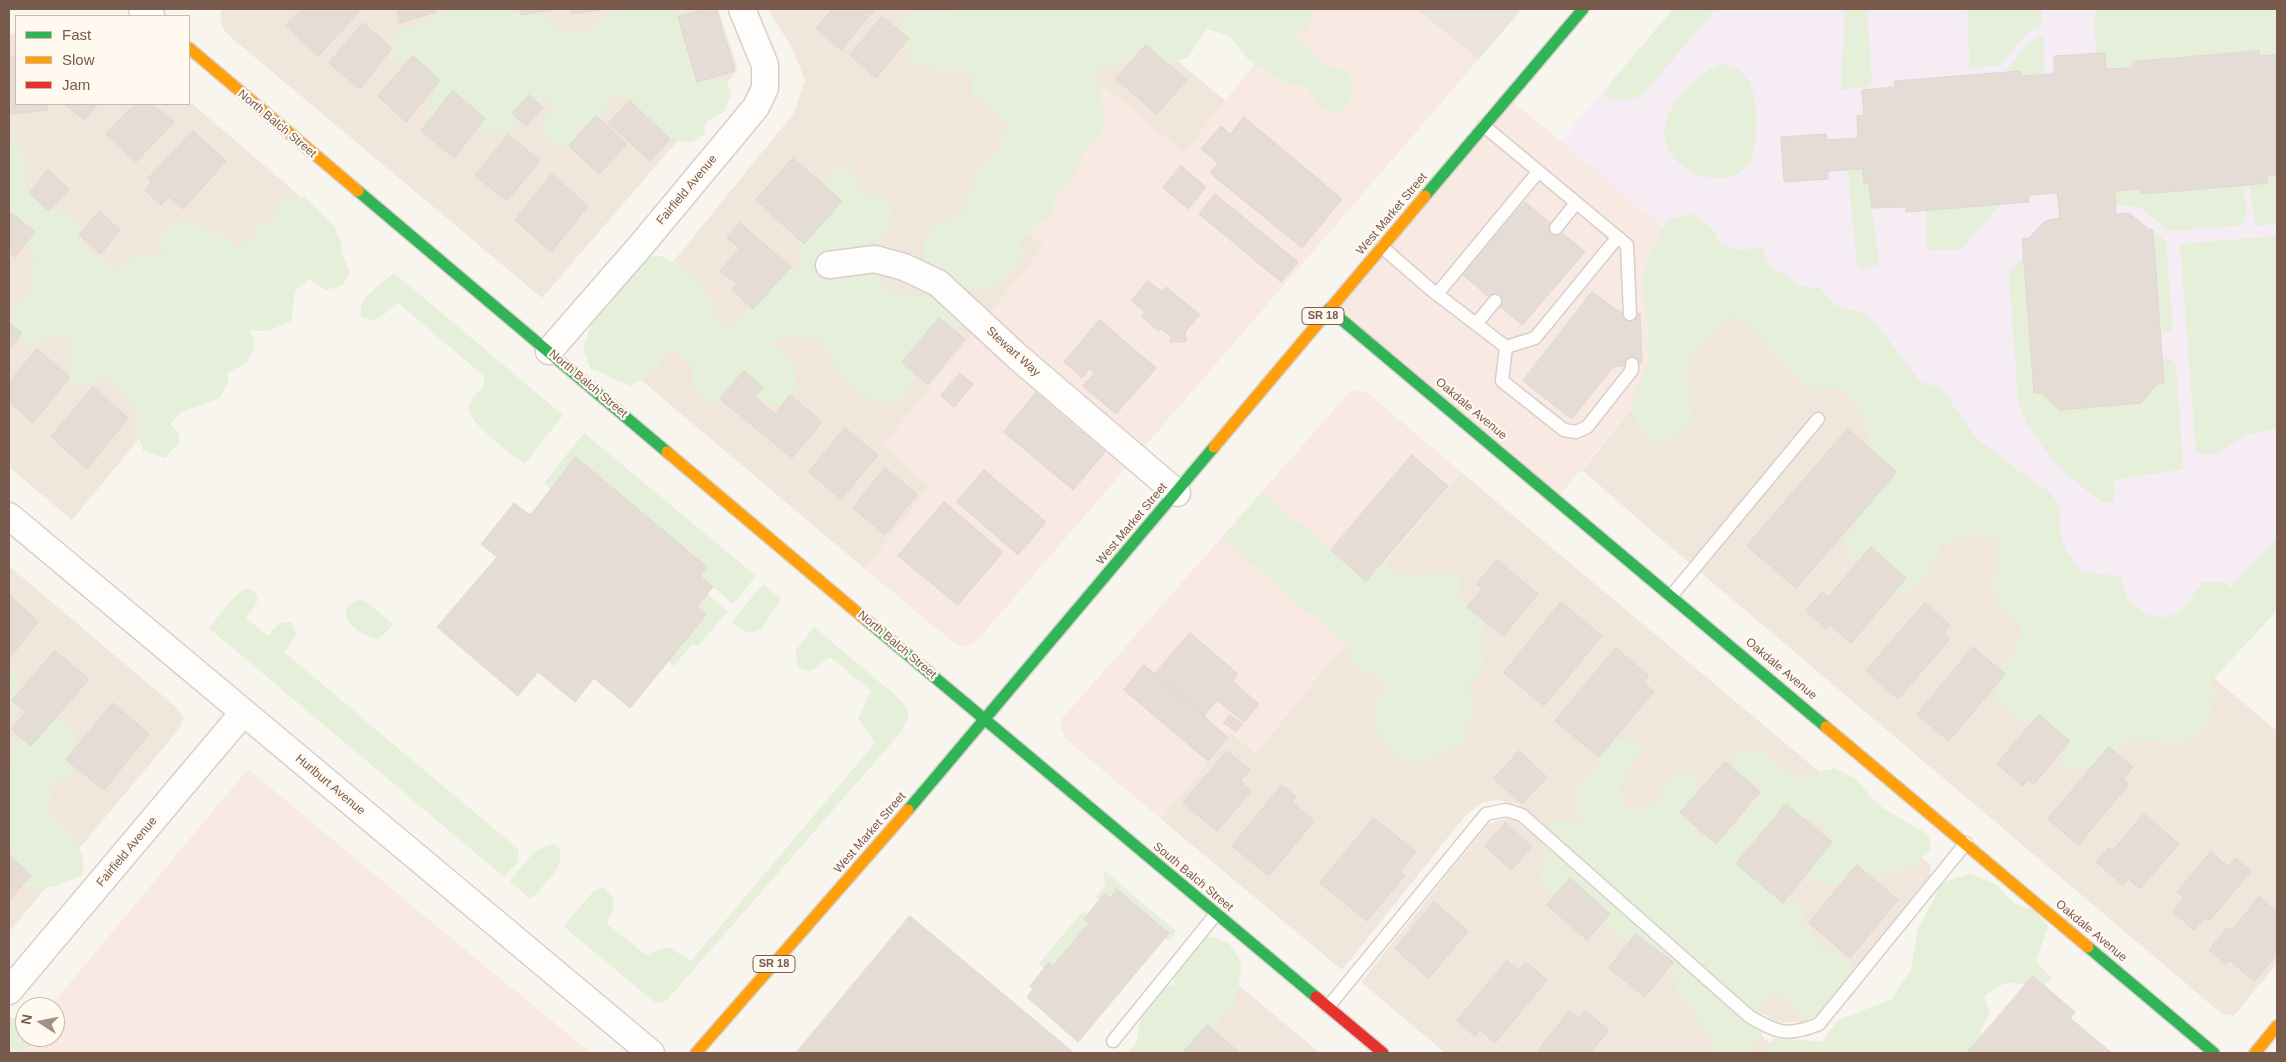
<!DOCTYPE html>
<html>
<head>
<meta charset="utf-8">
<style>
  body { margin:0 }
  #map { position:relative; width:2286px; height:1062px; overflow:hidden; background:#f8f4ee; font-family:Helvetica,sans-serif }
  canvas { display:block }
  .frame { position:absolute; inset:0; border:10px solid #785a4c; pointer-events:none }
  .legend { position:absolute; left:15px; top:15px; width:175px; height:90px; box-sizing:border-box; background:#fff9f0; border:1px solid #c9b9ae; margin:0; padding:6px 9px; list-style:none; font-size:15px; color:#785a4c }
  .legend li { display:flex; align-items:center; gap:10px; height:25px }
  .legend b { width:25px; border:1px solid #c9b9ae }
  .north { position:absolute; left:15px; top:997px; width:50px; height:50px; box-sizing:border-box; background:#fff9f0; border:1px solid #c9b9ae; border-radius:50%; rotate:281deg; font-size:14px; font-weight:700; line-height:20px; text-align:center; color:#785a4c }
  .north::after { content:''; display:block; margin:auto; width:18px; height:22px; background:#a59085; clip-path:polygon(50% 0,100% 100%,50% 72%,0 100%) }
</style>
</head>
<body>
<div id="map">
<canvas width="2286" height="1062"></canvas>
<div class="frame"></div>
<ul class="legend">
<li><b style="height:6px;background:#30b455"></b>Fast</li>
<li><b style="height:6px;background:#ff9f0a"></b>Slow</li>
<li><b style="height:6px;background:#e5322d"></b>Jam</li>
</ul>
<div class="north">N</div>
</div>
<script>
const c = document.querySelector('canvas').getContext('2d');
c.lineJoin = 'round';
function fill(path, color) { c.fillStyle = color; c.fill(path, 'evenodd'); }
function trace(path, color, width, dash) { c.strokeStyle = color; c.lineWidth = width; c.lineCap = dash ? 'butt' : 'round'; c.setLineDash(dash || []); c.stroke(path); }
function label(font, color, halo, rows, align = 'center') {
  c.font = font + ' Helvetica,sans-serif'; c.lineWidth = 4.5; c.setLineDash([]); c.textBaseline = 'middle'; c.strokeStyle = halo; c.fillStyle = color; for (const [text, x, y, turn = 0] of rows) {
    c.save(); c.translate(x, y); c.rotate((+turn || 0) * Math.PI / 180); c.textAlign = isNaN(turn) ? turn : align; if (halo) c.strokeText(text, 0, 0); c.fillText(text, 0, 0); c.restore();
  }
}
fill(new Path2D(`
  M221,9H718L737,66L734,75L542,298L232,38L224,30L220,19Z
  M768,9H1115L1226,101L1184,153L1003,212L1044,246L883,446L930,486L865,569L603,348L794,113L805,80L792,48Z
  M16,33V104H189V101L323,216L72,520L9,467V35Z
  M1730,285L2165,658L2214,678L2277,731V963L2234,1016L2222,1014L1654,533L1582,470Z
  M1461,472L1931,865L1929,877L1819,1014L1801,1022H1777L1753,1008L1520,805L1498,800L1483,802L1465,816L1342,970L1161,819L1231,733L1256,753L1345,643L1369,582Z
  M9,566L177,708L183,717L180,728L9,932Z
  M1505,819L1519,821L1781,1053H1445L1361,982L1488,824Z
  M1217,967L1320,1053H1145Z`), '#f1e6dc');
fill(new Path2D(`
  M1298,9H1416L1479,59L974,644L963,647L954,643L865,569L930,486L883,446L1044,246L1003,211L1103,85L1184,153Z
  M1507,98L1561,141L1730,285L1557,499L1329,309Z
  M1357,389L1370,395L1461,472L1369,581L1383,595L1256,753L1231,733L1161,819L1065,738L1061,730V720L1347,395Z
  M248,769L435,925L591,1053H12L26,1037H55V1007H50Z`), '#f8e9e2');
fill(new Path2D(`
  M1416,9H1522L1479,59Z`), '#ebe4de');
fill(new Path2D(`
  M1673,9H2277V542L2275,540L2165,658L1561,141Z`), '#f5ecf4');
fill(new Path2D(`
  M442,9H510L514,13L531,10L549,19L559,29L586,35C594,22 608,13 622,9H674L677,11L688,20L701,76L709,81L720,77L725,79L731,94L724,111L705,123V133L692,143C668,139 640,130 635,103L615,92L594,128L584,125L577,134L574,147C554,154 554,147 543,131L546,117L554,107L546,99L532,105L516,129L504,134L483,133L471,127L434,126L425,116L427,108L433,97L427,71C415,66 400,66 390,58L392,38L400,29C417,27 432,23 442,9Z
  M953,9H1313L1309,27L1293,37C1313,45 1304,44 1315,58C1322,66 1337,69 1347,71C1358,90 1352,99 1339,114L1321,108L1306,87L1285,83L1247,58L1228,35L1207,29L1188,57L1157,68L1128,60L1112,68L1093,70L1106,116L1101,136L1085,150L1072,179L1058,193L1050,215L1020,239L1023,257L1009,275L989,292L977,286L939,291L924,268L923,243L934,225L962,215L976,173L997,150L1009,124L994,109L972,96L970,70L934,71L910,59L899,35L901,18L920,11L953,12Z
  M1673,9H1716L1642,95C1631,103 1617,102 1604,97L1605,90Z
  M1845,9H1867L1872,82L1867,87L1841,90C1841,62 1845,36 1845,9Z
  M1967,9H2041L2042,27L2033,29L2028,32L2000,65L1970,68Z
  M2096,9H2277V55L2259,56L2258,51L2133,62V68L2106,69L2096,54L2094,18Z
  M2043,36L2045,75L2020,76V71L2006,72C2015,61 2029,37 2043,36Z
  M1722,64C1735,66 1743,71 1749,83C1759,99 1760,148 1748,164C1733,185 1703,180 1686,168C1637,136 1683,79 1722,64Z
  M9,132L25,152L26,188L46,205L64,213L77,224L87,252L104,258L108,265L120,269C138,247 142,259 164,255L159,242L162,230L178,222H194L208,231L223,233L238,247L252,239L260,222H273L276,205L288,198L304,196L334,226L341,241V251L350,273L342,286L326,290L309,279L295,291L291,321L269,331H249L255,340C253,361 244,365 226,373L229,380L220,398L181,412L170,424L178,432L180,442L165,458L143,451L137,430L138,411C127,401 119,388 108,377L93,384L77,387L70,382L68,365L74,356L70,336L55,335L37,345L23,344L12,330L11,309L22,300L35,285L31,276L35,260L31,248L9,246Z
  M847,165L858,179L864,195H881L893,209L889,226L879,244L864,248L847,273L861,276L878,274L887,292C907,292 924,298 944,300L962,322L956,326L935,333L916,365L910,389L898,403C847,402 842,375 819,337L801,339L786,336L770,348H782L796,373L798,395L787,403L771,406L705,402L693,388V367L672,347L663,355L659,368L631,386L590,368L583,348L592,321L641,257L660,256L689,269L711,301L713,318L729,327L743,318L751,298L769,279L800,265V226L820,189L834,170Z
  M1863,169L1864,183H1869L1879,264L1862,270L1857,263L1848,171Z
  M2267,176H2277V223L2256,226L2249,185L2268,183Z
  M2242,186C2244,197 2252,219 2238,226L2170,231L2138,206L2115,205V191L2140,189L2142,194Z
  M2001,204L1961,249L1927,251L1926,211Z
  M1692,214L1715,231L1719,243L1738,250L1762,248L1769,265L1801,286L1820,288L1835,305L1862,313L1876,324L1919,380L1942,390L1977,439L2021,473L2050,492L2060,509L2059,531L2065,547L2079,571L2121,577L2128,600L2145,614L2163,618L2182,610L2203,582H2225L2230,588L2275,540L2277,542V611L2214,678L2210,677L2216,692L2204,732L2176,744L2144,739L2125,743L2101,765L2077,772L2062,763L2052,741L2035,723L2015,720L1997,700L1993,681L2005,662L2017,649L2020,624L1995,599L1993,576L2000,563L1996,540L1975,534L1941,545L1930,575L1906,595L1888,588L1867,564L1849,558L1844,538L1856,526L1853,511L1877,466L1860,409L1839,388L1817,390L1803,385L1749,326L1730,316C1720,326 1692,350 1689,363C1684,382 1691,404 1694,422L1672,438L1656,443C1643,430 1632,422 1632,402C1632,394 1646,371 1648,359C1653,335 1645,314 1644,290C1642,264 1656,241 1669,219Z
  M2153,230L2166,242L2173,330L2161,333Z
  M2277,236V428L2248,435L2213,455L2196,453L2180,244Z
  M2023,256L2034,393H2043L2059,410L2141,403L2156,385L2164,383L2163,359L2172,360L2176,364L2183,469L2114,480L2115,496L2112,503L2102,502C2067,477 2033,444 2018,403L2009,273Z
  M394,273L563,415L525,464C513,455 467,422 469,408C470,399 478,392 484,386V376L398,303C385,312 376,327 361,316C358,297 381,284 394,273Z
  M584,433L756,576L733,604L700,576L707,567L576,457L551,489L544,483Z
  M1262,492L1346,563L1368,553L1388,563L1398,574C1405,574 1412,577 1418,577C1438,575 1435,568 1458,576L1462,588L1456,598L1464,602L1474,603L1486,614L1483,624L1486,632L1479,644L1485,660L1476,680L1467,685L1476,706L1463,742C1430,760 1402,777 1381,737C1377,730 1373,714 1375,706C1377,698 1384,690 1387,682C1366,670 1353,672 1347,645L1222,538Z
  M763,584L781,599L761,629L749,633L731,622Z
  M248,588C266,598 254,607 246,618L268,636C275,628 280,619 292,623L296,635L284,652L519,850L518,862L504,877L209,628C218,618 235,590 248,588Z
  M707,594L728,611L699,645H691L674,666L668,661L697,607Z
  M359,600L365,601L394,624L379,639C360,638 327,611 359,600Z
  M814,627L903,702L909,715L902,731L666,1001L661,1003L653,1001L563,926L594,891L604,887C619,903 614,905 607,924L646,955C672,944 667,947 691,961L875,743L858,719L871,691L830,657L811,671L804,670L797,666L796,650Z
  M9,667L18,679L24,696L18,712L9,717Z
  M50,716C55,719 63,722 67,726C77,737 83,762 72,774C65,781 56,782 47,784L53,797L46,814C61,822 79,840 83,858C84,863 83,869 83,874C60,887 28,898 9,874C9,842 3,769 16,742C22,730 38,723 50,716Z
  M1622,738L1633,740L1641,752L1626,772L1620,790L1629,810H1644L1658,800L1668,781L1689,770C1700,786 1705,796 1693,812L1699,835H1711L1737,828C1742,806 1745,800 1764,787L1756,782L1732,775L1733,760L1739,750L1764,752L1795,778L1835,768L1857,780L1870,796L1883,808L1929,835L1931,849L1913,866L1896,873L1877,872L1851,888L1821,883L1809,877C1800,855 1813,844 1826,827L1811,819L1793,817L1784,891L1800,902L1807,928L1822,950L1835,951L1853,964L1856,992C1841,1009 1826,1017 1802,1017L1785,995L1772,996L1761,1006C1764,1030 1766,1035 1749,1053H1719L1701,1028L1696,1011L1678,996L1674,978V959L1619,937L1604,922L1594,905L1561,901L1539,880L1545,864L1541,840L1553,820L1568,821L1579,828C1581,797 1562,789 1596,769L1605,741Z
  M553,844L558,845C569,865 544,884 531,899L510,882C522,867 533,847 553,844Z
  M1102,869L1176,931L1170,940H1164L1169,932L1118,889L1110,899L1100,900L1096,897L1106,884Z
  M1970,874L1995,884L2015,904L2034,910L2048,926L2036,961L2052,979L2037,990C2012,979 2006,980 1984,996L1990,1013L1981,1030L1982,1053H1766L1774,1038L1822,1042L1838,1020L1892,999L1911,969L1918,929L1943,882Z
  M1084,910L1088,914L1089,923L1053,966L1049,963L1044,968L1039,963Z
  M1212,937L1229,943L1242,964L1234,1009L1221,1015L1219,1028L1199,1053H1127L1136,1043L1142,1013L1160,988L1174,985V959L1187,939Z
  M9,1017L22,1019L25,1022V1037H33L25,1053H9Z`), '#e6efd9');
const building = new Path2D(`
  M302,9H355L359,12L318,56L286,25Z
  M397,9H436V12L400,23Z
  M520,9H555L521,15Z
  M571,9H608L571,14Z
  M706,9H716L735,71L697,82L678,17Z
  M833,9H872L874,10L841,50L816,28Z
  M882,17L909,38L876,78L850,55Z
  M363,23L392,48L360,89L329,63Z
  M1146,45L1187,80L1157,114L1116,79Z
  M2259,51V56L2277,55V176H2267L2268,183L2249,185L2142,194L2140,189L2115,191L2116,214L2129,213L2148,229L2153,230L2164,383L2156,385L2141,403L2059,410L2043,393H2034L2022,239L2029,238L2045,221L2060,218L2057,193L2028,195L2029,202L1906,212V207L1872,208L1869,183L1864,184L1863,169L1828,171V179L1784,182L1781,137L1826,134L1827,140L1858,138L1857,116L1864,115L1862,90L1895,87L1894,81L2021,71L2020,76L2054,74V56L2105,53L2106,69L2133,68V62Z
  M413,56L440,80L406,122L378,96Z
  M16,57V104H47V110L9,114V58Z
  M453,91L485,118L454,158L421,131Z
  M529,95L543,108L526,126L512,114Z
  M630,101L670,139L650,161L608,123Z
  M65,104H98L84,120Z
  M135,104H152L174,122L136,162L106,134Z
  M596,116L627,144L599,174L569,146Z
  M1244,117L1342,199L1302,248L1210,173L1218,163L1201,149L1221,126L1230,134Z
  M193,131L226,161L183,209L169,197L161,205L145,190L152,182L148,179Z
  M508,135L540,160L507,201L475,176Z
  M793,158L842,201L804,244L756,200Z
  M1181,166L1206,187L1188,209L1163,188Z
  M48,170L69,189L49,211L29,193Z
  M552,174L588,206L551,252L515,220Z
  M1215,194L1298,262L1281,282L1199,214Z
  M1525,202L1585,252L1522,325L1463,275Z
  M100,211L120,230L101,254L79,235Z
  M12,213L35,232L15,257L9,252V217Z
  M740,223L791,267L753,309L732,290L737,284L720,271L740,248L727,238Z
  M1148,281L1162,292L1166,287L1200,315L1185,332L1186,342H1170L1171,336L1161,329L1158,331L1141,316L1145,312L1132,301Z
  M1592,292L1623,314L1640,313L1642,363L1613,367L1572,419L1523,381Z
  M939,318L965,339L928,384L902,363Z
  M1100,320L1156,368L1116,414L1083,386L1094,373L1089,369L1082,378L1064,362Z
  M9,323L22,333L9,349Z
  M37,349L70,377L33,423L9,401V383Z
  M744,371L763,387L755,397L775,414L790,395L822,422L792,458L720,399Z
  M960,373L973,384L954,407L941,396Z
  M93,387L128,418L87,469L51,437Z
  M1036,393L1105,452L1073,490L1004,432Z
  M845,428L878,455L841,499L809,472Z
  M1848,429L1897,472L1796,588L1747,546Z
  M1412,455L1448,486L1366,581L1331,550Z
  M576,457L707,567L700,576L713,587L697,607L706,615L630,708L594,678L575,702L538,672L518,696L437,627L497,557L481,544L514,503L530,515Z
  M885,468L917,494L885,535L853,508Z
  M984,470L1046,522L1018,555L957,502Z
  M944,502L1003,552L958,605L898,556Z
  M1871,547L1906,578L1851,643L1830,625L1827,629L1806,611L1822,592L1828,597Z
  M1497,560L1538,594L1503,636L1467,607L1483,588L1477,584Z
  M9,594L38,622L9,659Z
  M1561,602L1602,636L1544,706L1504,673Z
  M1925,603L1950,625L1944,633L1950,639L1898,699L1866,671Z
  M1190,633L1238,674L1232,681L1259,704L1244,722L1217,700L1204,716L1155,674Z
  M1973,647L2005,674L1949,741L1917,715Z
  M1616,648L1649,676L1643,683L1654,691L1599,757L1555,721Z
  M55,651L89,679L31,746L11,729L26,712L12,701Z
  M1144,665L1228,737L1208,761L1124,690Z
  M113,703L149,734L104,790L66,760Z
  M1230,715L1242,724L1236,732L1224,723Z
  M2039,715L2070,741L2034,784L2028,779L2023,786L1997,764Z
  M2109,747L2133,767L2123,779L2129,784L2078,845L2048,819Z
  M1227,751L1250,770L1240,781L1251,791L1217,831L1183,803Z
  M1519,751L1547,777L1522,804L1494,779Z
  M1725,762L1760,792L1716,844L1680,813Z
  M1282,785L1296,797L1292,802L1314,821L1269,876L1232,846Z
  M1786,804L1832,842L1783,903L1736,864Z
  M2144,814L2179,844L2140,889L2129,879L2123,885L2096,862L2109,847L2112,851Z
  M1374,818L1416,852L1400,871L1405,875L1367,921L1320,883Z
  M1506,823L1532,847L1511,870L1485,846Z
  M2211,852L2228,867L2235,858L2251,871L2210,920L2205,917L2194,930L2173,912L2184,898L2177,892Z
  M9,855L31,875L9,901Z
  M1857,865L1898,900L1850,958L1809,923Z
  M1570,878L1610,914L1587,940L1547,905Z
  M1117,889L1169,933L1078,1042L1027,997L1033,989L1030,986L1049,962L1053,966L1089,923L1084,919L1104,894L1110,899Z
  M2259,897L2277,912V954L2254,981L2229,960L2226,964L2209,950L2228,927L2232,930Z
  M1434,902L1468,931L1429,978L1395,949Z
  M910,916L1074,1053H796Z
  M1636,934L1673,962L1645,997L1609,968Z
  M1507,961L1518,971L1526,962L1547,980L1495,1043L1480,1030L1475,1036L1457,1021Z
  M2033,976L2075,1012L2070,1018L2112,1053H1967Z
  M1570,1011L1579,1018L1585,1011L1609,1030L1590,1053H1536Z
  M1207,1025L1240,1053H1183Z`);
fill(building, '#e5dcd5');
trace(building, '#e1d7d0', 1);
const lane = new Path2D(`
  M1484,126L1627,245L1630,314
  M1556,228L1576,203
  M1382,247L1429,288L1506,347L1502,381L1564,430L1576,432L1587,427L1632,370V364
  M1437,294L1538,172
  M1476,324L1495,301
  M1506,347L1535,338L1617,238
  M1672,595L1818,419
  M1328,1007L1486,814L1506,810L1522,815L1750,1017C1779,1033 1787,1037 1819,1024L1966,843
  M1113,1041L1216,914`);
const street = new Path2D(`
  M142,9L151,16
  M829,265L875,259L904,267L938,283L1019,358L1177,493
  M549,351L643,243L756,107L765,88V65L742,9
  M9,516L651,1053
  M9,991L243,713`);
const fast = new Path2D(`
  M358,191L667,452
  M1425,196L1583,9
  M1329,309L1826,727
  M865,619L1316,997
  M908,810L1214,447
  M2088,947L2214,1053`);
const slow = new Path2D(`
  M189,48L358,191
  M1214,447L1425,196
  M667,452L865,619
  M1826,727L2088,947
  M696,1053L908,810
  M2255,1053L2277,1026`);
const jam = new Path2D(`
  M1316,997L1383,1053`);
trace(lane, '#d7d0ca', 15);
trace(street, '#d7d0ca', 29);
trace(fast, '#d8d0ca', 14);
trace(slow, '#d8d0ca', 14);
trace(jam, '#d8d0ca', 14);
trace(lane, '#fefdfc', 12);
trace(street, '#fefdfc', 26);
trace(fast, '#30b455', 11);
trace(slow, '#ff9f0a', 11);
trace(jam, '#e5322d', 11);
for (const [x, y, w] of [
  [1323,316,42],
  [774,964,42]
]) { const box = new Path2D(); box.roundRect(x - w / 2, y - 8.5, w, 17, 4); c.fillStyle = '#fff9f0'; c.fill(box); trace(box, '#785a4c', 1); }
label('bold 11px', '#785a4c', null, [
  ["SR 18",1323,316],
  ["SR 18",774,964]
]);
label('12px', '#785a4c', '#fff9f0', [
  ["North Balch Street",277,124,40],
  ["Fairfield Avenue",687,190,-50],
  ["West Market Street",1392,214,-50],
  ["Stewart Way",1013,352,42],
  ["North Balch Street",588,384,40],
  ["Oakdale Avenue",1471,409,40],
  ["West Market Street",1132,524,-50],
  ["North Balch Street",897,645,40],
  ["Oakdale Avenue",1781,669,40],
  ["Hurlburt Avenue",330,785,40],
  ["West Market Street",870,833,-49],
  ["Fairfield Avenue",127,852,-50],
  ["South Balch Street",1193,877,40],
  ["Oakdale Avenue",2091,931,40]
]);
</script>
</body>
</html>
